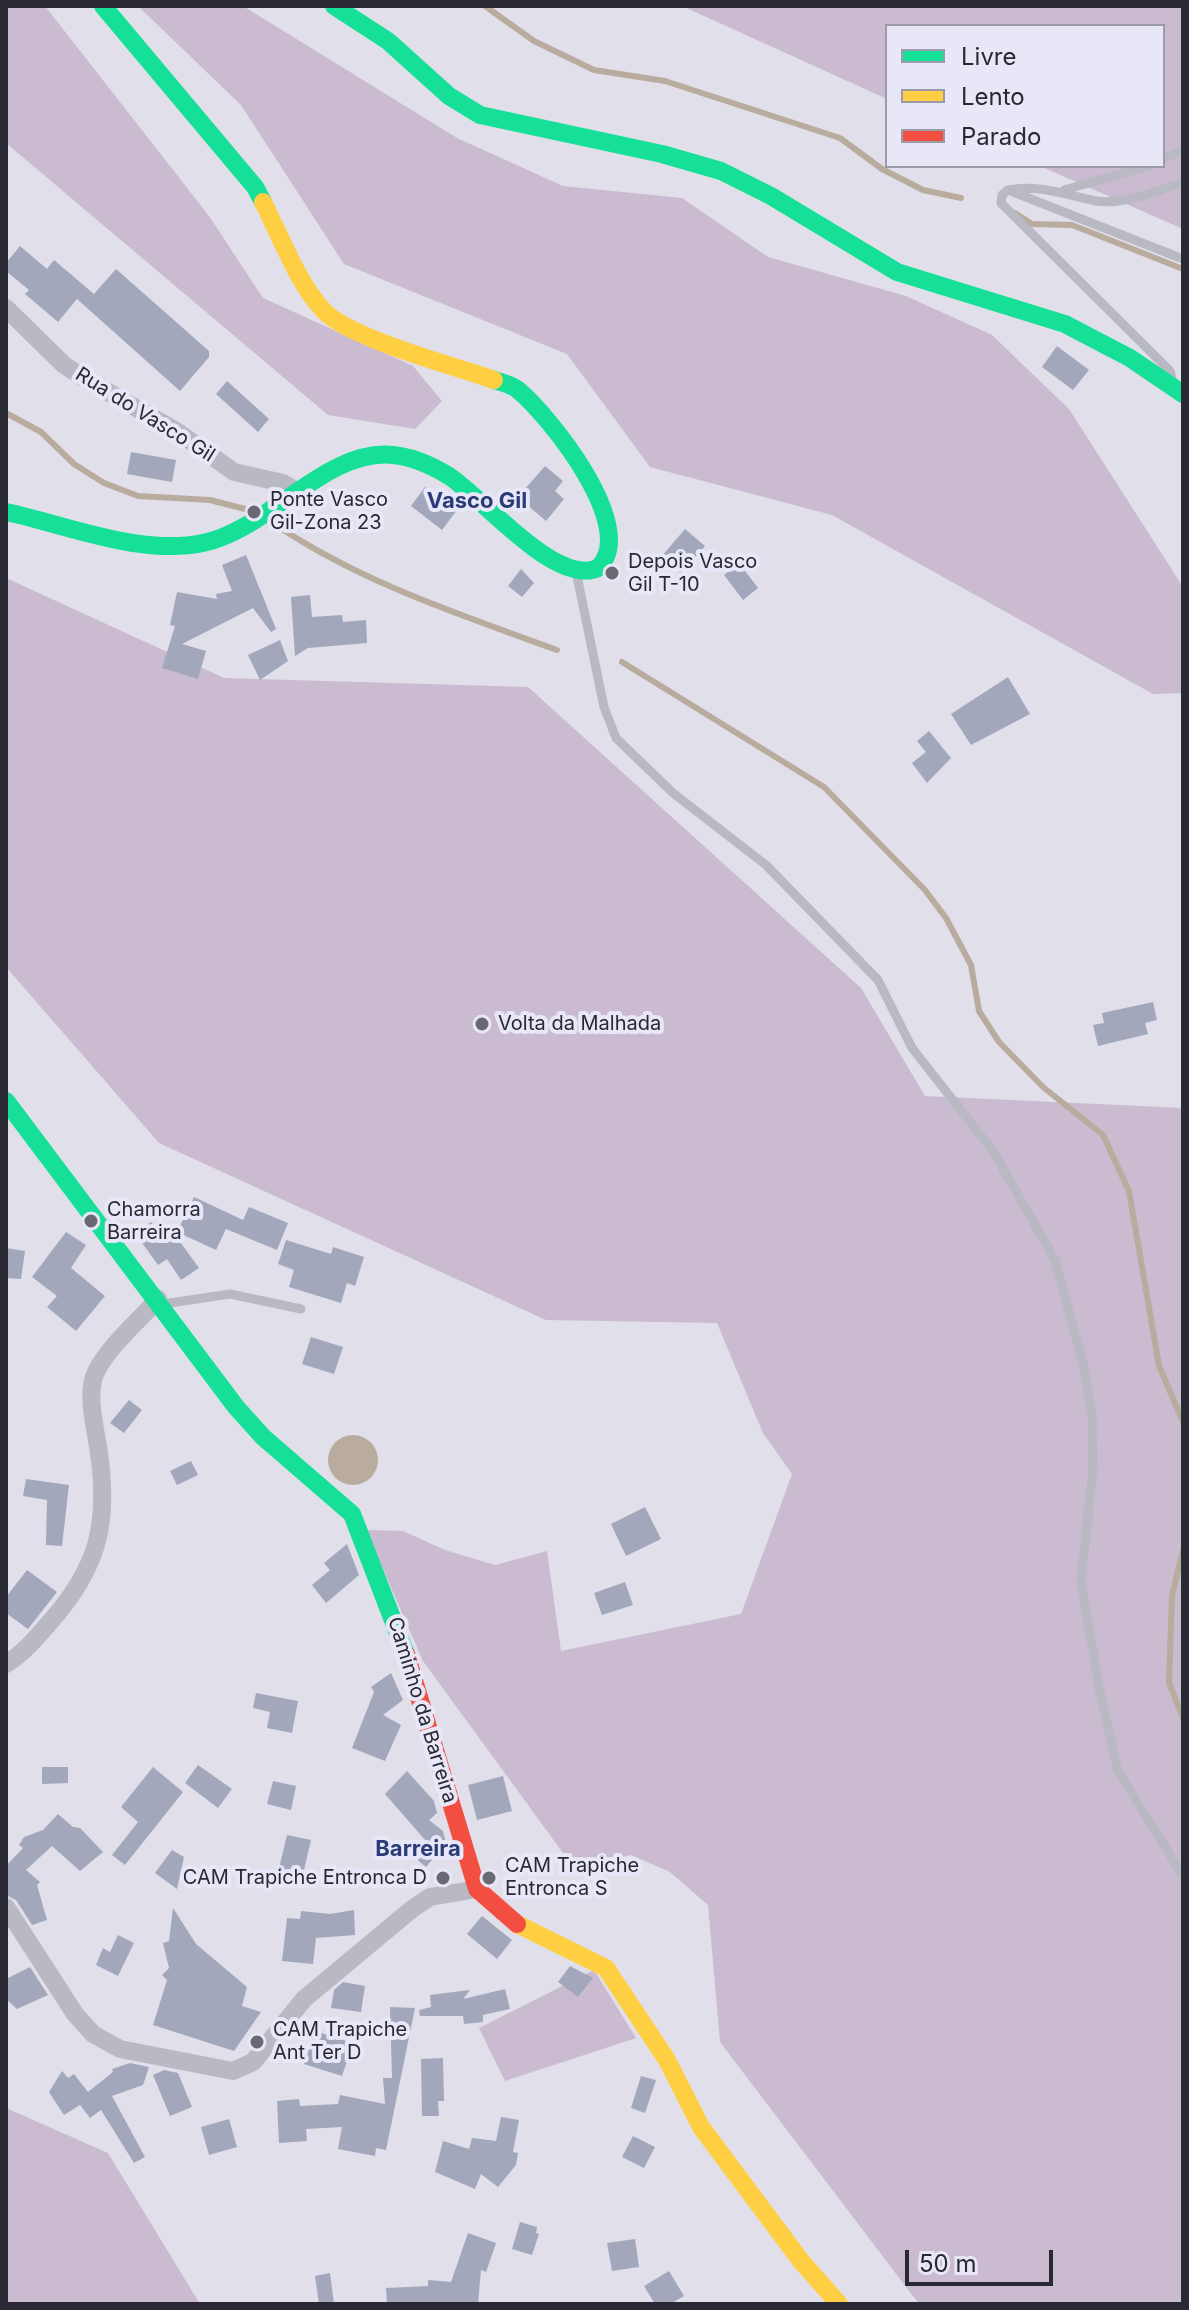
<!DOCTYPE html>
<html>
<head>
<meta charset="utf-8">
<style>
  body { margin:0 }
  #map { position:relative; width:1189px; height:2310px; overflow:hidden; background:#e0dfea; font-family:Inter,sans-serif }
  canvas { display:block }
  .frame { position:absolute; inset:0; border:8px solid #282933; pointer-events:none }
  .legend { position:absolute; left:885px; top:24px; width:280px; height:144px; box-sizing:border-box; background:#e8e7f7; border:2px solid #9b9ba9; margin:0; padding:10px 14px; list-style:none; font-size:24px; color:#282933 }
  .legend li { display:flex; align-items:center; gap:16px; height:40px }
  .legend b { width:40px; border:2px solid #9b9ba9 }
  .scale { position:absolute; left:905px; top:2250px; width:148px; height:36px; box-sizing:border-box; border:4px solid #282933; border-top:0; padding-left:10px; font-size:24px; line-height:28px; white-space:nowrap; color:#282933; -webkit-text-stroke:6px #e8e7f7; paint-order:stroke }
</style>
</head>
<body>
<div id="map">
<canvas width="1189" height="2310"></canvas>
<div class="frame"></div>
<ul class="legend">
<li><b style="height:10px;background:#16e098"></b>Livre</li>
<li><b style="height:10px;background:#ffcf43"></b>Lento</li>
<li><b style="height:10px;background:#f24e42"></b>Parado</li>
</ul>
<div class="scale">50 m</div>
</div>
<script>
const c = document.querySelector('canvas').getContext('2d');
c.lineJoin = 'round';
function fill(path, color) { c.fillStyle = color; c.fill(path, 'evenodd'); }
function trace(path, color, width, dash) { c.strokeStyle = color; c.lineWidth = width; c.lineCap = dash ? 'butt' : 'round'; c.setLineDash(dash || []); c.stroke(path); }
function label(font, color, halo, rows, align = 'center') {
  c.font = font + ' Inter,sans-serif'; c.lineWidth = 8; c.setLineDash([]); c.textBaseline = 'middle'; c.strokeStyle = halo; c.fillStyle = color; for (const [text, x, y, turn = 0] of rows) {
    c.save(); c.translate(x, y); c.rotate((+turn || 0) * Math.PI / 180); c.textAlign = isNaN(turn) ? turn : align; if (halo) c.strokeText(text, 0, 0); c.fillText(text, 0, 0); c.restore();
  }
}
fill(new Path2D(`
  M6,6H45L209,216L263,298L413,366L442,401L415,429L328,415L6,143Z
  M138,6H243L457,138L563,186L682,198L768,257L906,296L992,335L1069,409L1183,587V693L1153,694L832,515L650,467L567,354L344,264L241,105Z
  M682,6H1183V229L1040,166H1163V26H887V99Z
  M6,578L224,678L528,687L861,988L925,1096L1183,1108V2304H919L720,2042L708,1905L670,1872L631,1855L574,1868L423,1661L366,1530L403,1531L445,1550L495,1565L547,1551L561,1651L741,1614L792,1474L763,1433L717,1323L546,1320L159,1143L6,967Z
  M594,1970L636,2038L505,2081L479,2028Z
  M6,2108L108,2153L200,2304H6Z`), '#cabbd0');
fill(new Path2D(`
  M328 1460a25 25 0 1 1 50 0a25 25 0 1 1-50 0Z`), '#b9ac9e');
trace(new Path2D(`
  M485,6L534,41L594,70L665,81L840,138L882,169L923,190L961,198
  M1015,213L1032,224L1072,225L1183,269
  M6,413L41,432L74,464L104,483L138,496L210,500L257,512
  M270,521C357,581 458,614 557,650
  M622,662L824,787L925,890L946,918L971,965L979,1011L999,1042L1043,1087L1103,1135L1129,1191L1159,1366L1183,1422
  M1183,1550L1172,1596L1169,1683L1183,1718`), '#b9ac9e', 6);
fill(new Path2D(`
  M20,246L47,269L54,260L94,294L116,269L209,351V357L180,391L77,299L58,322L25,294L29,290L6,271V263Z
  M1057,346L1089,370L1073,390L1042,367Z
  M227,381L269,419L258,432L216,394Z
  M131,452L176,460L172,482L127,474Z
  M545,466L563,481L555,491L564,499L546,521L518,497Z
  M425,487L457,510L442,530L411,506Z
  M685,529L705,546L681,574L661,557Z
  M246,555L276,629L271,632L253,608L182,644L206,651L198,679L162,668L175,626L170,625L177,592L217,599L216,594L232,591L222,565Z
  M739,563L758,588L743,600L724,575Z
  M521,569L534,583L522,597L508,586Z
  M310,595L312,617L342,615L343,622L366,620L367,643L308,648L295,656L291,597Z
  M280,640L288,661L260,680L248,655Z
  M1008,677L1030,714L971,745L951,714Z
  M929,731L951,758L927,783L912,763L926,752L917,741Z
  M1153,1002L1157,1020L1145,1023L1148,1034L1098,1046L1093,1025L1104,1023L1102,1013Z
  M194,1197L243,1220L249,1207L288,1223L277,1250L226,1229L216,1250L177,1232Z
  M151,1222L158,1231L167,1224L199,1268L181,1280L167,1259L158,1265L135,1233Z
  M66,1232L86,1245L71,1268L105,1296L76,1331L47,1307L57,1296L32,1277Z
  M286,1240L331,1254L333,1247L364,1257L355,1286L347,1283L341,1303L289,1287L294,1270L278,1264Z
  M6,1248L25,1251L21,1279L6,1278Z
  M311,1337L343,1347L334,1374L302,1364Z
  M129,1400L142,1410L124,1433L110,1423Z
  M191,1461L198,1475L177,1485L170,1471Z
  M26,1479L69,1485L62,1546L46,1545L47,1500L23,1496Z
  M645,1507L661,1539L626,1556L611,1524Z
  M347,1544L359,1575L326,1603L312,1585L330,1570L324,1563Z
  M27,1570L57,1592L28,1629L6,1613V1597Z
  M625,1582L633,1605L602,1615L594,1593Z
  M391,1673L403,1700L383,1715L401,1725L385,1761L352,1748L374,1692L371,1687Z
  M256,1693L298,1701L292,1733L267,1728L270,1712L253,1708Z
  M198,1765L232,1789L218,1808L185,1783Z
  M42,1767H68V1783L42,1784Z
  M153,1767L183,1792L125,1865L112,1855L138,1822L121,1807Z
  M407,1771L434,1801L437,1813L429,1820L443,1831L446,1843L426,1867L413,1856L426,1841L385,1794Z
  M503,1776L512,1811L477,1820L468,1785Z
  M273,1781L296,1786L291,1810L267,1804Z
  M58,1814L73,1827L80,1828L103,1852L80,1871L52,1846L26,1870L40,1882L37,1885L47,1920L32,1925L16,1900L6,1895V1866L23,1848L19,1845L24,1837L43,1830Z
  M287,1835L311,1840L300,1887L276,1881Z
  M172,1850L184,1857L177,1889L155,1873Z
  M173,1908L196,1944L247,1987L242,2006L261,2012L234,2051L153,2025L167,1980L162,1975L169,1968L163,1943L169,1941Z
  M354,1910L355,1935L316,1938L313,1964L282,1961L287,1918L300,1919L301,1911L330,1914Z
  M482,1916L512,1940L497,1959L467,1934Z
  M118,1935L134,1943L118,1976L96,1965L103,1948L110,1952Z
  M570,1966L593,1978L578,1997L558,1982Z
  M30,1967L48,1995L17,2009L6,1999V1979Z
  M343,1982L365,1986L361,2012L331,2008L334,1990Z
  M505,1989L510,2009L483,2015V2022L464,2024L463,2016H420L419,2010L431,2007L430,1995L470,1990L463,1999Z
  M390,2007L415,2008L386,2150L376,2148L375,2156L338,2149L342,2127L306,2129L307,2141L279,2143L277,2101L299,2099L300,2106L338,2104L340,2095L385,2104L383,2078H392Z
  M315,2031L353,2043L342,2076L304,2064Z
  M443,2058L444,2101H438L439,2116H422L421,2059Z
  M130,2063L149,2067L143,2085L112,2096L145,2157L134,2163L101,2110L90,2118L80,2105L64,2115L49,2092L62,2071L68,2078L74,2074L88,2092L113,2072L112,2069Z
  M164,2070L178,2073L192,2107L170,2116L153,2075Z
  M641,2076L656,2080L645,2113L631,2108Z
  M501,2117L519,2120L513,2152L518,2153L516,2165L498,2187L481,2174L475,2189L435,2172L443,2141L469,2149L472,2138L496,2141Z
  M229,2119L237,2147L209,2155L201,2127Z
  M633,2136L655,2147L644,2168L622,2157Z
  M520,2222L537,2227L536,2233L539,2234L532,2255L512,2249Z
  M468,2233L496,2243L486,2272L481,2270L478,2304H387L386,2288L428,2286V2280L451,2282Z
  M635,2239L639,2267L612,2271L607,2243Z
  M669,2271L684,2296L670,2304H655L644,2286Z
  M330,2273L334,2304H319L315,2276Z`), '#a3a7bc');
trace(new Path2D(`
  M1163,159L1183,150
  M1008,190L1002,195L1001,203L1170,371L1172,378
  M1008,190L1183,259
  M1008,190C1041,184 1065,195 1096,201C1125,205 1155,191 1183,183
  M1064,190L1149,166
  M577,576L604,707L616,738L673,793L766,865L878,980L912,1048L993,1151L1055,1260L1084,1367L1092,1416L1093,1469L1081,1581L1100,1692L1118,1771L1183,1876
  M163,1304L230,1294L301,1309`), '#b9b9c3', 9);
trace(new Path2D(`
  M6,308L64,365L87,380L178,432L234,472L283,483L300,493
  M6,1664C24,1653 36,1638 50,1622C98,1568 109,1524 99,1453C96,1430 86,1396 95,1374C107,1347 139,1321 158,1299
  M6,1907L75,2014L93,2034L120,2049L233,2071L253,2062L304,1999L412,1909L430,1897L477,1889`), '#b9b9c3', 18);
trace(new Path2D(`
  M103,6L255,187L263,202
  M334,6L388,41L449,96L480,115L662,154L721,171L771,196L897,272L1065,324L1130,358L1183,394
  M6,512C67,525 140,556 203,543C268,530 326,448 393,455C414,457 431,465 449,476C484,499 556,587 598,568C640,529 550,416 517,389C510,384 501,382 494,380
  M6,1101L236,1407L263,1437L352,1514L406,1654`), '#16e098', 18);
trace(new Path2D(`
  M263,202C281,237 297,282 323,310C348,338 455,366 494,380
  M517,1924L606,1968L667,2060L701,2127L801,2261L839,2304`), '#ffcf43', 18);
trace(new Path2D(`
  M406,1654L477,1889L517,1924`), '#f24e42', 18);
for (const [x, y, r, color] of [
  [254,512,8,"#686973"],
  [612,573,8,"#686973"],
  [482,1024,8,"#686973"],
  [91,1221,8,"#686973"],
  [443,1878,8,"#686973"],
  [489,1878,8,"#686973"],
  [257,2042,8,"#686973"]
]) { const dot = new Path2D(); dot.arc(x, y, r, 0, 2 * Math.PI); c.fillStyle = color; c.fill(dot); trace(dot, '#e8e7f7', 3); }
label('20px', '#282933', '#e8e7f7', [
  ["Rua do Vasco Gil",145,415,32],
  ["Caminho da Barreira",422,1710,73]
]);
label('20px', '#282933', '#e8e7f7', [
  ["Ponte Vasco",270,500],
  ["Gil-Zona 23",270,523],
  ["Depois Vasco",628,562],
  ["Gil T-10",628,585],
  ["Volta da Malhada",498,1024],
  ["Chamorra",107,1210],
  ["Barreira",107,1233],
  ["CAM Trapiche",505,1866],
  ["Entronca S",505,1889],
  ["CAM Trapiche Entronca D",427,1878,"right"],
  ["CAM Trapiche",273,2030],
  ["Ant Ter D",273,2053]
], 'left');
label('bold 22px', '#2a3b78', '#e8e7f7', [
  ["Vasco Gil",477,501],
  ["Barreira",418,1849]
]);
</script>
</body>
</html>
